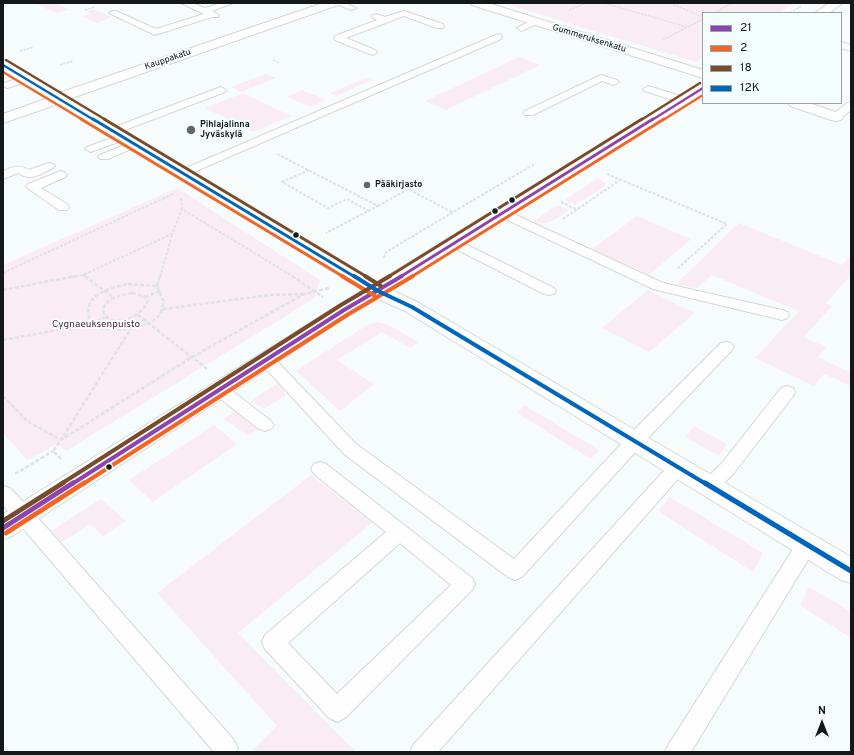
<!DOCTYPE html>
<html>
<head>
<meta charset="utf-8">
<style>
  body { margin:0 }
  #map { position:relative; width:854px; height:755px; overflow:hidden; background:#f6fbfc; font-family:Overpass,sans-serif }
  canvas { display:block }
  .frame { position:absolute; inset:0; border:4px solid #151818; pointer-events:none }
  .legend { position:absolute; left:702px; top:12px; width:140px; height:92px; box-sizing:border-box; background:#f4fdfe; border:1px solid #9ba1a2; margin:0; padding:5px 7px; list-style:none; font-size:12px; color:#151818 }
  .legend li { display:flex; align-items:center; gap:8px; height:20px }
  .legend b { width:20px; border:1px solid #9ba1a2 }
  .north { position:absolute; left:802px; top:703px; width:40px; height:40px; -webkit-text-stroke:3px #f4fdfe; paint-order:stroke; rotate:0deg; font-size:11px; font-weight:700; line-height:16px; text-align:center; color:#151818 }
  .north::after { content:''; display:block; margin:auto; width:14px; height:18px; background:#151818; clip-path:polygon(50% 0,100% 100%,50% 72%,0 100%) }
</style>
</head>
<body>
<div id="map">
<canvas width="854" height="755"></canvas>
<div class="frame"></div>
<ul class="legend">
<li><b style="height:5px;background:#8e44ad"></b>21</li>
<li><b style="height:5px;background:#f26522"></b>2</li>
<li><b style="height:5px;background:#7a4b2a"></b>18</li>
<li><b style="height:5px;background:#0065bd"></b>12K</li>
</ul>
<div class="north">N</div>
</div>
<script>
const c = document.querySelector('canvas').getContext('2d');
c.lineJoin = 'round';
function fill(path, color) { c.fillStyle = color; c.fill(path, 'evenodd'); }
function trace(path, color, width, dash) { c.strokeStyle = color; c.lineWidth = width; c.lineCap = dash ? 'butt' : 'round'; c.setLineDash(dash || []); c.stroke(path); }
function label(font, color, halo, rows, align = 'center') {
  c.font = font + ' Overpass,sans-serif'; c.lineWidth = 4; c.setLineDash([]); c.textBaseline = 'middle'; c.strokeStyle = halo; c.fillStyle = color; for (const [text, x, y, turn = 0] of rows) {
    c.save(); c.translate(x, y); c.rotate((+turn || 0) * Math.PI / 180); c.textAlign = isNaN(turn) ? turn : align; if (halo) c.strokeText(text, 0, 0); c.fillText(text, 0, 0); c.restore();
  }
}
fill(new Path2D(`
  M34,3H56L69,10L56,13Z
  M503,3H795L778,13H703V58L696,62Z
  M93,9L112,17L97,23L83,16L91,14L87,11Z
  M519,57L540,65L446,110L425,101Z
  M266,74L276,78L241,92L231,87Z
  M366,78L372,80L336,96L330,93Z
  M302,90L326,100L311,107L287,97Z
  M243,93L291,116L254,132L205,108Z
  M598,178L606,184L604,187L575,205L565,200Z
  M177,188L320,280L315,298L66,451L58,444L27,460L3,433V265Z
  M558,205L569,210C558,217 547,228 533,221Z
  M637,216L691,239L649,275L592,249Z
  M739,223L842,265L851,256V275L826,303L832,306L804,337L826,347L818,357L851,373V386L824,374L814,386L755,358L804,306L798,311L712,275L697,288L676,284Z
  M648,290L695,313L649,352L602,328Z
  M377,322L387,324L418,342L410,348L382,332L337,360L374,384L340,411L296,371L367,325Z
  M278,383L286,395L264,409L251,401Z
  M524,405L599,450L591,459L517,413Z
  M235,411L258,429L248,436L224,419Z
  M214,425L237,444L153,502L129,480Z
  M694,426L727,444L719,456L685,437Z
  M311,475L373,522L238,633L356,752H251L277,726L157,593Z
  M670,497L763,553L753,572L658,511Z
  M101,499L126,521L103,536L90,524L62,542L51,531Z
  M809,587L851,612V638L800,605Z`), '#f9edf3');
const service = new Path2D(`
  M181,3H192L205,8L221,3H233L212,11L219,15L218,17H212L155,35L109,13L113,11H116L156,29L204,14Z
  M333,3H345L356,8L352,10Z
  M404,11L443,24L444,26L443,28H437L404,16L346,38L375,50L377,52L375,54L372,55L335,40L334,38L335,36L377,20L372,17L373,15L376,14L385,17Z
  M534,19L538,22L537,24L521,31L517,28Z
  M498,34L501,35L502,37L501,39L187,175H179L177,173L179,171Z
  M841,42L851,45V51L841,48Z
  M601,75L617,80L619,82L614,85L602,81L533,115H525L524,113L525,111Z
  M26,76L29,77L31,79L29,81L7,88L3,86L4,83Z
  M648,86L687,98L688,100L683,103L644,91L643,89Z
  M221,87L226,90L225,92L117,133H109L108,131L109,129Z
  M851,102V110L840,119H832L831,117L832,115L847,103Z
  M122,134L127,137L126,139L91,152L85,149L87,147Z
  M134,141L138,142L140,144L138,146L108,159H100L98,157L100,155Z
  M49,163L53,164L55,166L53,168C40,174 31,182 18,173L3,179V171C13,167 19,164 29,170Z
  M61,171L65,173L67,175L65,177L41,188L67,204L69,207L67,210H59L26,187L28,184Z
  M503,209L663,283L782,310L787,312L789,315L787,318L782,320L653,289L499,216L497,213L499,210Z
  M455,239L554,288L556,291L554,294L549,295L544,294L450,246L448,243L450,240Z
  M726,342L731,343L734,347L731,351L648,438L522,577L515,580L508,577L344,454L258,360L260,356L266,355L272,356L356,444L514,559L636,428L721,343Z
  M220,384L226,386L271,421L274,425L271,429L265,431L259,429L214,394L212,390L214,386Z
  M787,386L793,388L795,392L793,396L734,473L716,491L710,493L704,491L701,486L704,481L722,463L781,388Z
  M678,460L684,462L687,467L684,472L438,752H410L414,744L672,462Z
  M320,462L326,464L472,578L475,584L472,590L345,718L337,722L329,718L265,649L262,642L265,635L386,532L314,474L311,469L314,464ZM400,543L451,585L337,694L288,643Z
  M3,486L10,488L31,510L234,740L238,748L236,752H214L3,505Z
  M807,536L814,538L817,544L814,550L691,752H665L669,744L800,538Z`);
const minor = new Path2D(`
  M323,3H340L338,5L69,99L377,282L698,85L703,84V94L392,290L419,303L851,557V583L841,580L405,311L378,299L351,314L12,536L3,539V514L363,290L58,104L3,123V114L48,98L3,71V61L8,62L59,93Z
  M470,3H488L703,70V78L472,5Z
  M829,3H843L829,13H815Z
  M788,103H809L841,114L843,117L841,120L836,121L831,120L790,106Z`);
trace(service, '#d5d8d9', 2);
trace(minor, '#d5d8d9', 2);
trace(new Path2D(`
  M604,3L687,27
  M670,3L703,17
  M85,10L94,7
  M569,10L587,3
  M714,13L732,3
  M790,13L801,6
  M663,40L703,19
  M20,51L33,47
  M273,60L279,63
  M60,65L73,61`), '#e1e2e2', 1.5, [2.5, 1]);
trace(new Path2D(`
  M277,154L378,206L326,233
  M309,170L282,182L328,208L347,199L369,211
  M607,174L727,224L677,269
  M181,198L182,209L294,277
  M561,202L576,209
  M378,206L408,189L452,212
  M563,219L620,180
  M384,258L386,252L536,163
  M3,273L175,193
  M83,275L86,277
  M71,277L83,275L172,234L182,209
  M160,277L172,235`), '#e1e2e2', 2, [3, 1.5]);
trace(new Path2D(`
  M85,276L114,298
  M292,276L323,297
  M128,284L157,286L164,302C163,305 162,310 160,314C151,328 114,334 99,327C95,326 92,322 89,319C89,315 88,310 89,306C93,291 115,287 128,284Z
  M157,286L160,276
  M3,290L76,276
  M132,293L144,296L148,301C142,317 108,332 103,309C107,298 121,295 132,293Z
  M145,297L161,291
  M163,309L269,295L304,294
  M138,315L207,369
  M3,340L91,324L107,317
  M3,396L27,421L61,440L130,330
  M61,459L53,451L61,440L192,357L304,294L329,288
  M15,474L53,451`), '#e1e2e2', 2.5, [4, 2]);
fill(service, '#fefeff');
fill(minor, '#fefeff');
trace(new Path2D(`
  M652,120L703,88`), '#8e44ad', 2.5);
trace(new Path2D(`
  M400,277L653,119`), '#8e44ad', 3);
trace(new Path2D(`
  M72,484L344,310L402,276`), '#8e44ad', 4);
trace(new Path2D(`
  M3,528L73,483`), '#8e44ad', 5);
trace(new Path2D(`
  M3,72L83,120
  M663,120L703,95`), '#f26522', 2.5);
trace(new Path2D(`
  M81,119L344,277
  M411,277L664,119`), '#f26522', 3);
trace(new Path2D(`
  M342,276L375,296
  M83,484L347,315L413,276`), '#f26522', 4);
trace(new Path2D(`
  M6,533L84,483`), '#f26522', 5);
trace(new Path2D(`
  M6,60L106,120
  M641,120L700,83`), '#7a4b2a', 2.5);
trace(new Path2D(`
  M104,119L367,277
  M388,277L642,119`), '#7a4b2a', 3);
trace(new Path2D(`
  M365,276L381,286
  M61,484L341,305L390,276`), '#7a4b2a', 4);
trace(new Path2D(`
  M3,521L63,483`), '#7a4b2a', 5);
trace(new Path2D(`
  M3,65L94,120`), '#0065bd', 2.5);
trace(new Path2D(`
  M93,119L355,277`), '#0065bd', 3);
trace(new Path2D(`
  M354,276L378,291L412,307L706,484`), '#0065bd', 4);
trace(new Path2D(`
  M705,483L851,571`), '#0065bd', 5);
for (const [x, y, r, color] of [
  [191,130,5,"#646768"],
  [367,185,4,"#646768"],
  [512,200,3.5,"#151818"],
  [495,211,3.5,"#151818"],
  [296,235,3.5,"#151818"],
  [109,467,3.5,"#151818"]
]) { const dot = new Path2D(); dot.arc(x, y, r, 0, 2 * Math.PI); c.fillStyle = color; c.fill(dot); trace(dot, '#f4fdfe', 1.5); }
label('9px', '#151818', '#f4fdfe', [
  ["Gummeruksenkatu",589,39,17],
  ["Kauppakatu",168,60,-19]
]);
label('bold 9px', '#151818', '#f4fdfe', [
  ["Pihlajalinna",200,125],
  ["Jyväskylä",200,135],
  ["Pääkirjasto",375,185]
], 'left');
label('10px', '#651b43', '#f4fdfe', [
  ["Cygnaeuksenpuisto",96,325]
]);
</script>
</body>
</html>
